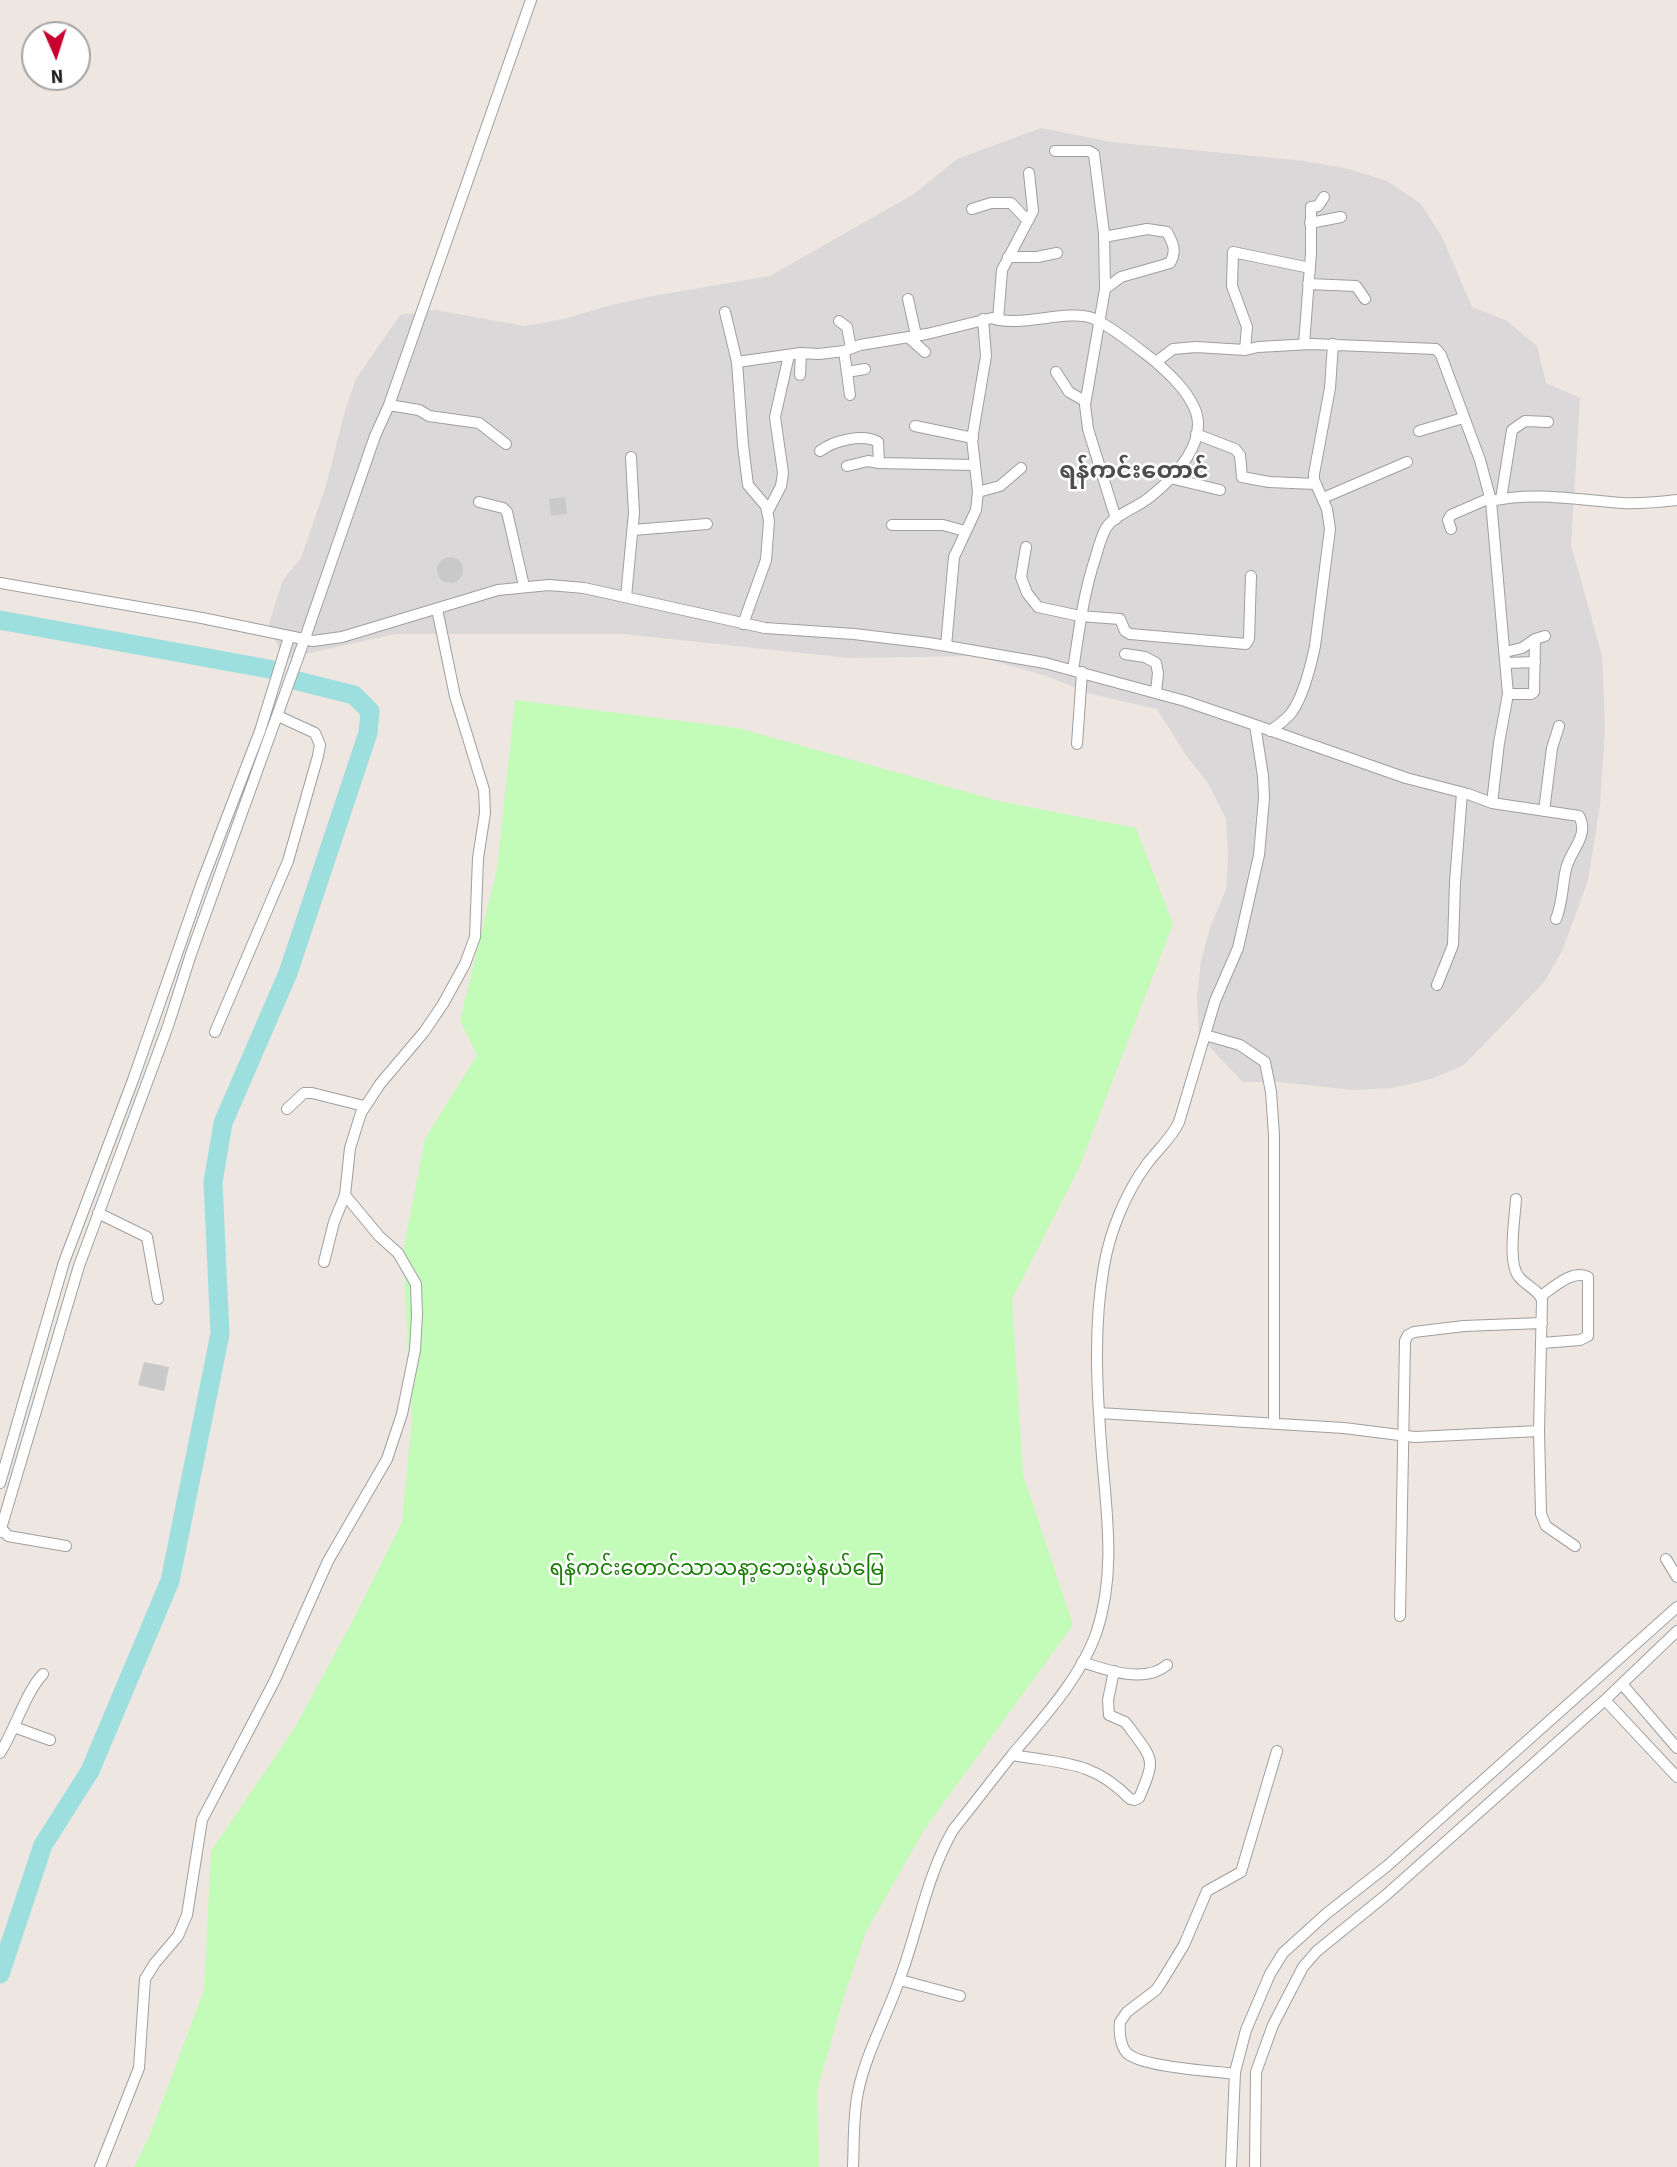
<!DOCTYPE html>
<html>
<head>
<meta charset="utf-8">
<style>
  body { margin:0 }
  #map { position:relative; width:1677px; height:2167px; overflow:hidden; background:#eee6e0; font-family:"Source Sans 3",sans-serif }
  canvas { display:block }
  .north { position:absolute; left:21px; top:21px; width:70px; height:70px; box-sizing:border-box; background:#fff; border:2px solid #a4a4a4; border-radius:50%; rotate:177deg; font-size:19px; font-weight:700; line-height:28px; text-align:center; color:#1b1b1b }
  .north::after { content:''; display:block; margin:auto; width:24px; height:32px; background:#c70030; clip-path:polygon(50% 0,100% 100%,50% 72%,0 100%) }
</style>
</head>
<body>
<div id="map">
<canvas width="1677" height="2167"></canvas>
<div class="north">N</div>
</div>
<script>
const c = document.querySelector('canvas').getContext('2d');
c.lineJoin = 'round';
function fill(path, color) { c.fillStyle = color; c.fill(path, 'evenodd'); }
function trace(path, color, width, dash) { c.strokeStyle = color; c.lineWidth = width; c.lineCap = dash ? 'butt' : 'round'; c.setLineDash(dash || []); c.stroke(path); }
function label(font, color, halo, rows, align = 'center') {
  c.font = font + ' "Source Sans 3","Noto Sans Myanmar",sans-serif'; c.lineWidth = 5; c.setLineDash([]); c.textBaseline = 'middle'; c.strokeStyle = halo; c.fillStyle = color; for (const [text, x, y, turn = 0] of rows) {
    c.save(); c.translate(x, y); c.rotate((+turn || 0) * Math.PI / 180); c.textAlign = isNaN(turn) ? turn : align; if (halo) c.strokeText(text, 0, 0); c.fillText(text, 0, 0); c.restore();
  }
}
fill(new Path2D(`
  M1041,128L1111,142L1304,161L1349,169L1387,181L1421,204L1442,237L1472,307L1507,321L1537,346L1546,383L1580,398L1571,545L1602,656L1605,728L1600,805L1588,880L1563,949L1545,981L1464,1065L1431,1079L1392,1088L1354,1090L1279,1082H1243L1199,1036L1197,997L1201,961L1211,925L1226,890L1228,857L1226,819L1208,783L1185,754L1157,709L1087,693L1050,677L977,656L849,658L624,634H395L283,659L269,624L283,580L301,558L326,486L344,414L356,379L400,315L435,310L525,326L568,318L607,306L647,297L770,276L914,194L957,159Z`), '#dad8d9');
fill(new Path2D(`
  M565,497L567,514L551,516L549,499Z
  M437 570a13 13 0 1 1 26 0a13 13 0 1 1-26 0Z
  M144,1362L169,1367L164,1391L138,1385Z`), '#c9c9c9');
fill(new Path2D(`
  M515,700L738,728L999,801L1136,828L1173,924L1079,1168L1012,1299L1023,1474L1073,1625L924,1830L866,1932L844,1996L817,2091L819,2167H134L149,2137L204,1990L211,1851L294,1729L352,1622L402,1522L412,1420L403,1252L425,1139L477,1055L460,1020L497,869Z`), '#c3fcb9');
trace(new Path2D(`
  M0,620L269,669
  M0,1974L43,1845L90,1771L170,1581L220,1334L213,1182L223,1123L288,973L368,733L370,711L354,695L298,681`), '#9ddfde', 19);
const street = new Path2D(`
  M1055,151H1089L1094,154L1104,233L1105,289
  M972,209L991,203H1011L1028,221
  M1310,223L1341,217
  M1104,237L1147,229L1167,232C1173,243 1177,251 1170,263L1121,277L1105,289L1085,405L1088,429L1116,519
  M1008,257H1037L1057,253
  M1308,284L1356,286L1365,299
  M908,299L916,335
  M725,312L737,362
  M998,320L1002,270L1033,211L1029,173
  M839,321L847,327L851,348
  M908,337L925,352
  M1304,344L1311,253V207L1318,206L1324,197
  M1245,350L1247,327L1232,286L1233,252L1310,268
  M844,351L850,395
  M847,372L865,369
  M1056,372L1069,392L1085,401
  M800,375L801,353
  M389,405L419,410L429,416L479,423L506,444
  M915,426L973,438
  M1419,431L1463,418
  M1196,434L1235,449L1240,455L1242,477L1269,482L1316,484
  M820,451C833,441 863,433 878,442L879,463
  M847,466L868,461L879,463L974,465
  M1170,478L1220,490
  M978,492L1000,486L1021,468
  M1323,498L1407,462
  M1501,499L1512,430L1525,421L1548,422
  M479,502L503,508L507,512L524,586
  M768,511L781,486L783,473L775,417L789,355
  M892,525H943L965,531
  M1451,529L1448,520L1451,515L1490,498
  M633,530L707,524
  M1026,547L1021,577L1027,593L1038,607L1080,616L1120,619L1125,631L1130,634L1246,644L1249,639L1251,576
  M0,583L202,618L313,641L342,637L498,590L549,585L584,588L765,628L854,634L929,643L1045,663L1185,701L1255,725L1263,776L1264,798L1259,855L1238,948L1215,1001L1179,1122C1171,1139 1158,1149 1147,1164C1126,1192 1110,1231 1104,1266C1093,1328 1097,1393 1102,1456C1107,1516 1116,1575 1096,1634C1079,1680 1043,1718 1012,1755C992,1780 973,1805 953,1830C926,1877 918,1931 899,1981C886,2018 866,2053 858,2092C853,2116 854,2143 853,2167
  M626,597L634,513L631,457
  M743,624L766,560L769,521L766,506L748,485L743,445L737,362L801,353L819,354L844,351L860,345L927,334L992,318C1019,328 1067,309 1092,318C1110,325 1139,349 1156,362
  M946,646L954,557L976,510L978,492L972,439L986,356L983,319
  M1505,652L1522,648L1535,639L1545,636
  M1125,654L1145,657L1156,663L1158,673L1156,692
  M1507,663L1535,662
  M1073,670C1079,632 1083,595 1095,559C1098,549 1101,537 1106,528C1115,514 1137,508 1150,497C1174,478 1210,441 1194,407C1185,388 1170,375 1156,362L1173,349L1196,347L1245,350L1258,347L1311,344L1436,349L1441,355L1480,460L1491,501
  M1508,694H1531L1534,692L1535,639
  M1255,725L1406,778L1468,794L1492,803L1579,816C1590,836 1570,850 1566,869C1562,886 1563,902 1556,919
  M1270,731C1278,725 1286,720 1292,712C1303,696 1311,665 1315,646L1330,529L1327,509L1314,480V474L1330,388L1333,344
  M1077,744L1082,672
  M1492,803L1499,743L1508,694L1491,501C1535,491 1577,500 1622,503C1641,504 1659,502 1677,500
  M1544,811L1552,748L1559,726
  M1437,985L1453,945L1455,882L1462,793
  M215,1032L288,861L318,756L320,745L315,733L278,716
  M1205,1035L1240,1045L1265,1062L1271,1092L1274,1135V1423
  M287,1109L304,1093H312L364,1106
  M98,1213L147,1237L158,1299
  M324,1262L334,1222L345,1195
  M1541,1296C1554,1287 1573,1269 1588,1277V1336L1580,1340L1542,1343
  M1099,1413L1344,1428L1415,1437L1539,1431L1542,1300C1538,1289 1526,1286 1519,1277C1507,1263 1515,1218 1516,1199
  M1539,1431L1541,1514L1546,1526L1575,1546
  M0,1483L64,1262L133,1080L202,882L260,731L289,637
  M1,1528L8,1536L66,1546
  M0,1532L79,1266L168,1026L191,954L304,641L375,436L389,405L531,0
  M1666,1559L1677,1577
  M1400,1616L1405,1341L1408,1335L1414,1332L1464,1326L1542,1323
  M1082,1662C1106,1670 1145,1684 1167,1665
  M1622,1684L1677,1748
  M1605,1700L1677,1777
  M14,1727L50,1740
  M0,1753C15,1730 25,1693 43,1674
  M1013,1755C1063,1764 1092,1760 1130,1799L1134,1800L1139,1798C1156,1758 1154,1761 1129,1727L1125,1722L1109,1715L1108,1700L1114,1671
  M900,1980L960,1996
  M1235,2074C1212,2071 1141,2067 1127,2053C1120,2046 1119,2031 1120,2022L1127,2012L1156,1990L1162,1981L1184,1945L1207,1891L1241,1872L1277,1751
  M100,2167L139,2068L145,1979L155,1963L178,1936L187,1915L202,1820L275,1680L328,1561L387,1459L402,1414L415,1350L417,1315L416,1284L398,1253L379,1236L345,1195L350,1148L361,1113L380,1084L424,1032L443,1004L465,964L475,937L478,858L485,813L484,790L455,696L437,609
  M1231,2167L1235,2072L1246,2030L1270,1974L1283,1953L1326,1914L1387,1866L1677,1607
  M1255,2167L1256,2072L1273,2025L1303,1967L1317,1951L1386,1895L1605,1700L1677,1631`);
trace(street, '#9f9f9f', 12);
trace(street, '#fff', 10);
label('21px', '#187e05', '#fff', [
  ["ရန်ကင်းတောင်သာသနာ့ဘေးမဲ့နယ်မြေ",717,1570]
]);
label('bold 24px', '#4e4e4e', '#fff', [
  ["ရန်ကင်းတောင်",1134,473]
]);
</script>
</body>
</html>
